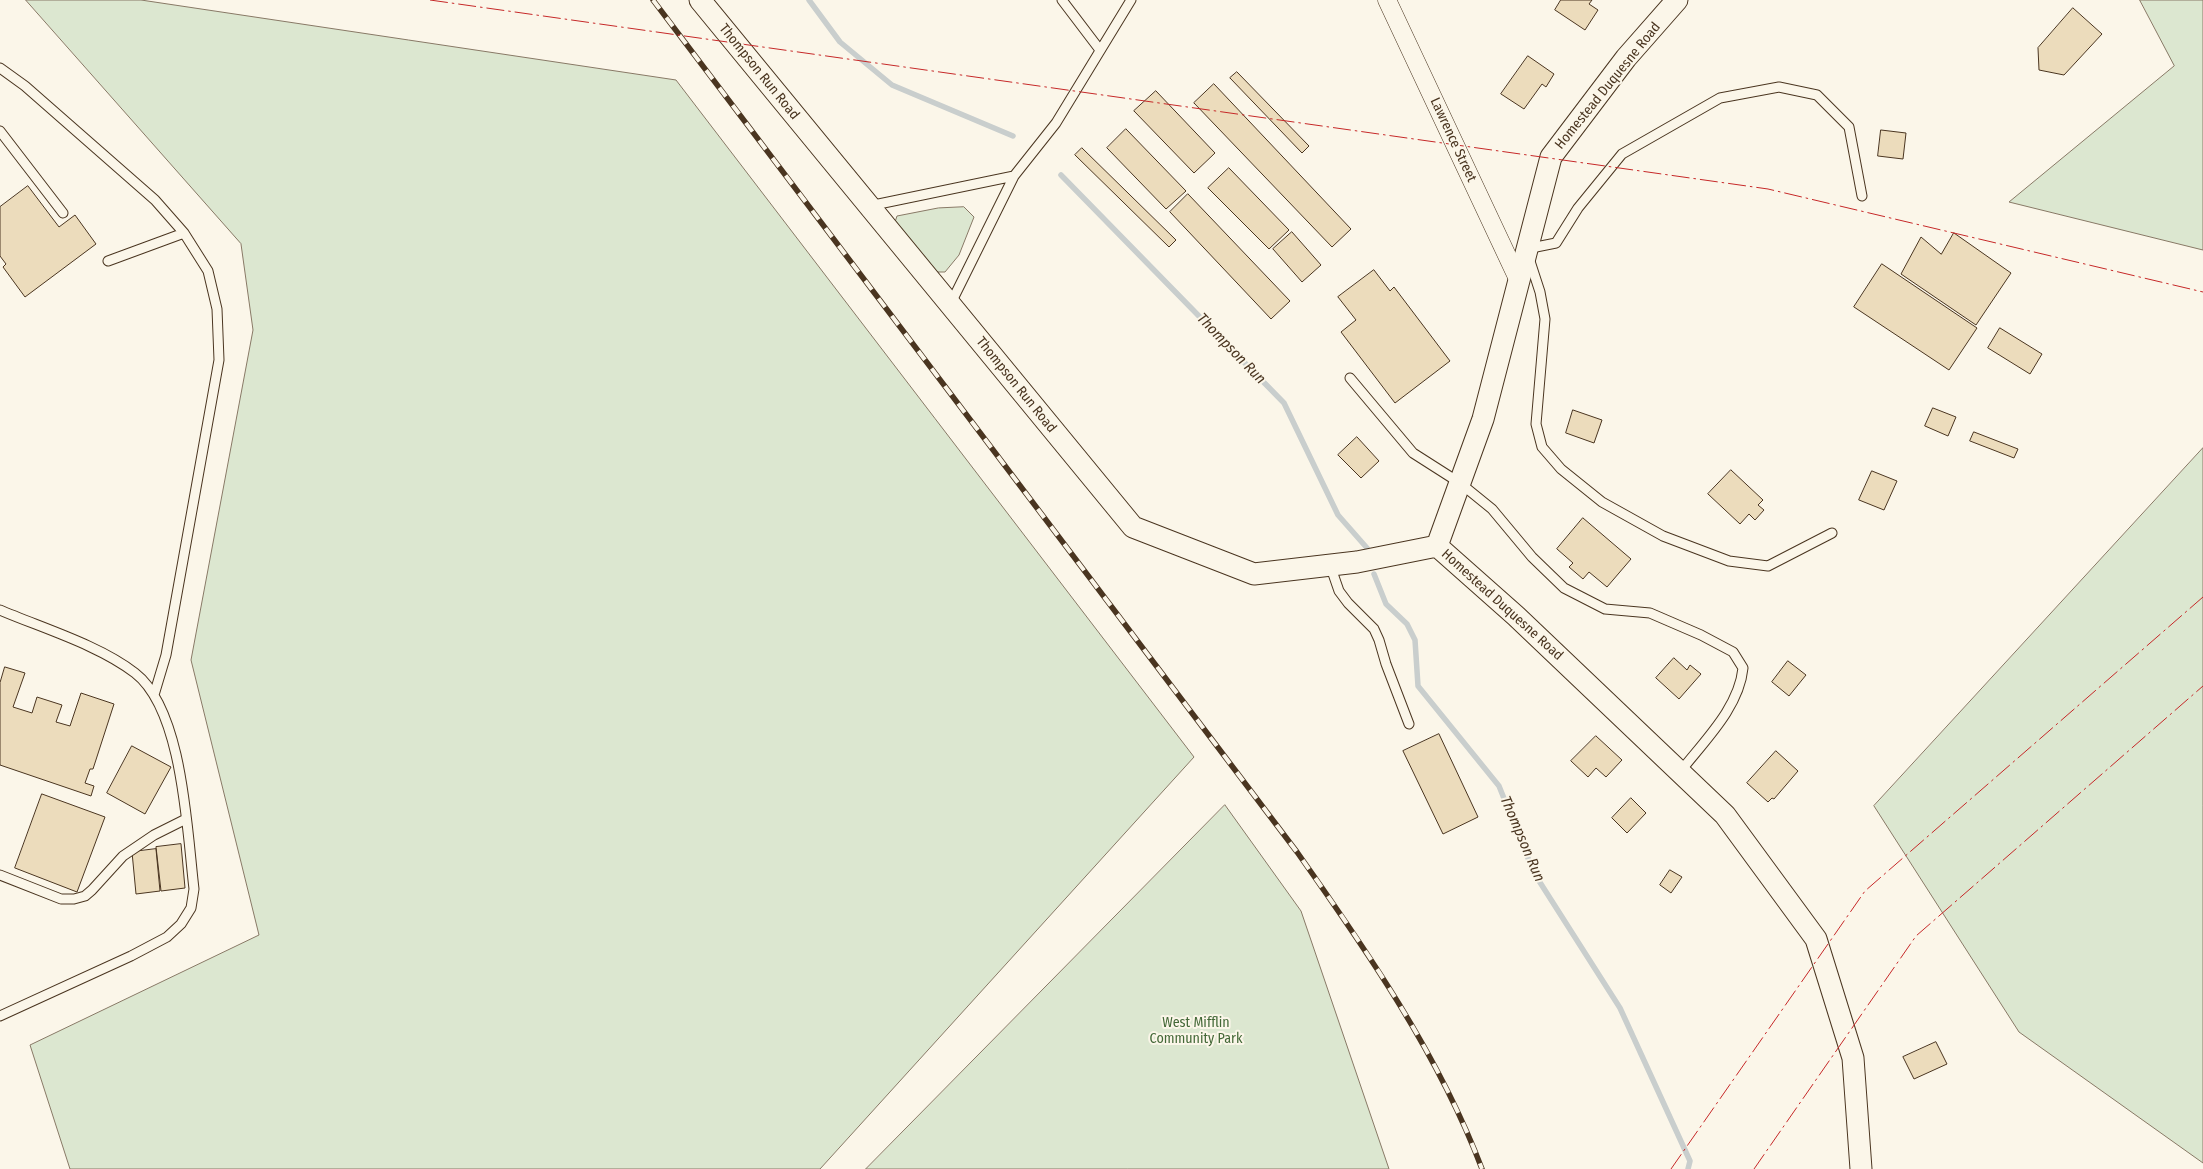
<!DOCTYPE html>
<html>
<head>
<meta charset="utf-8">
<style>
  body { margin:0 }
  canvas { display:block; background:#fbf6e9 }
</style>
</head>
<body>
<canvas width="2203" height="1169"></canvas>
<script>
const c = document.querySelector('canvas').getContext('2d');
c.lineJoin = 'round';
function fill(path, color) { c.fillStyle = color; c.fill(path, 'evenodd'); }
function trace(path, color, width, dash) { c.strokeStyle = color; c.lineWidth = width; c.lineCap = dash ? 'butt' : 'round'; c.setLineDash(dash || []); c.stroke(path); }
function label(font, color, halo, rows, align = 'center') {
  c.font = font + ' "Fira Sans Condensed",sans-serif'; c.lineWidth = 4; c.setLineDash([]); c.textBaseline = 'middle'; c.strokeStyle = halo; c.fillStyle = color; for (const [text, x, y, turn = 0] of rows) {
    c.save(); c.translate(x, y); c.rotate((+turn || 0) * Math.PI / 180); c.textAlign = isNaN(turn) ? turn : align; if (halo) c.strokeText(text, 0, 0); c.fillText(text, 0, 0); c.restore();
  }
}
const green = new Path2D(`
  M26,0H141L676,80L1194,757L820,1169H70L30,1045L259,935L191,660L253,330L241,244Z
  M2140,0H2203V250L2009,202L2174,66Z
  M964,207L974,217L959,255L945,272H934L893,228L897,216L938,208Z
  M2203,448V1163L2019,1032L1874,806Z
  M1225,805L1301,911L1389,1169H866Z`);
fill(green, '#dce7d0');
trace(green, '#887966', 1);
trace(new Path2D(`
  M809,0L840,42L892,85L1013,136
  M1061,175L1284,403L1338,515L1367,548
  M1374,574L1386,604L1407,624L1415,640L1418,686L1499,786L1534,873L1620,1008L1690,1161L1688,1169`), '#c9cecd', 5.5);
const building = new Path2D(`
  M1561,0H1592L1589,4L1598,10L1585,30L1555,10Z
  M2073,8L2102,34L2064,75L2039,70L2038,48Z
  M1528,56L1554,74L1546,87L1542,84L1524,109L1501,94Z
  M1237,72L1309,146L1302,153L1230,78Z
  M1214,84L1351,229L1332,247L1194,103Z
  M1156,91L1215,153L1194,173L1134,111Z
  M1126,129L1186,191L1166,209L1107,148Z
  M1881,130L1906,133L1903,159L1878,156Z
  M1082,148L1176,240L1169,247L1075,155Z
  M1229,168L1289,230L1269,249L1208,188Z
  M28,186L59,227L75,215L96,244L25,297L3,267L6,264L0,256V207Z
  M1188,194L1290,301L1271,319L1170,212Z
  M1292,232L1321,265L1302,282L1273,249Z
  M1954,233L2011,273L1976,325L1901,274L1921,237L1941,254Z
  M1882,264L1977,328L1949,370L1854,307Z
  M1374,270L1390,291L1394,287L1450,361L1395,403L1341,332L1356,320L1338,297Z
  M2000,328L2042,354L2030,374L1988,348Z
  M1933,408L1956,417L1948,436L1925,426Z
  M1573,410L1602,420L1594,443L1566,433Z
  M1974,432L2018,449L2014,458L1970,441Z
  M1357,437L1379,461L1361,478L1338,455Z
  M1731,470L1763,500L1758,505L1764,510L1755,520L1749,514L1740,524L1708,494Z
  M1872,471L1897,481L1884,510L1859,500Z
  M1583,518L1631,559L1607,587L1589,572L1583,579L1569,567L1573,563L1557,549Z
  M1674,658L1687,670L1690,665L1701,674L1679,699L1656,678Z
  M1788,661L1806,675L1789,696L1772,682Z
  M5,667L25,673L13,707L32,713L37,697L62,705L56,722L70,726L81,693L114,704L93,769H90L85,783L94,786L91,796L0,765V683Z
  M1439,734L1478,817L1443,834L1403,751Z
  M1596,736L1622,760L1606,777L1596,768L1588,777L1571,761Z
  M132,746L171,767L145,814L107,793Z
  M1776,751L1798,771L1774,799L1772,798L1768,802L1747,783Z
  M42,794L105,817L77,892L15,868Z
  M1631,798L1646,813L1627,833L1612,818Z
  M181,844L185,888L161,891L156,847Z
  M156,849L160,891L136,894L132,852Z
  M1670,870L1682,877L1671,893L1660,885Z
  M1936,1042L1947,1064L1914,1079L1903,1057Z`);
fill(building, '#ecdcbc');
trace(building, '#4a3520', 1);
const service = new Path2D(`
  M1062,0L1100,50
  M0,68L25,86L155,200L184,233L208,271L217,309L219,360L166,655L154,695
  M0,131L63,213
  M1014,176L1056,123L1131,0
  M869,206L1014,176L951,303
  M108,261L184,233
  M1350,378L1413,453L1460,483L1492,509L1532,557L1564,588L1605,609L1650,613L1701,635L1733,652L1743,668C1739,708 1704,741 1680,772
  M1832,533L1768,566L1729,561L1663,536L1602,502L1561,469L1542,447L1536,424L1545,319L1540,292L1526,249L1556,243L1578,208L1622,154L1720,98L1779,87L1817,95L1849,127L1862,196
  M1330,565L1339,591L1348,603L1374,629L1379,640L1386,664L1409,724
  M0,610C42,628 99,645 135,673C183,710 187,831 194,889L191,908L181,924L167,937L131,956L0,1016
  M0,875L61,899H74L85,896L92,890L123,856L154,835L186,819`);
const minor = new Path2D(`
  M1387,0L1518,279`);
const tertiary = new Path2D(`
  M700,0L1133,527L1254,574L1357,562L1437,546
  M1437,546L1516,616L1725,815L1816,939L1853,1058L1861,1169
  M1437,546L1483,419L1551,157L1626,58L1677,0`);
trace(service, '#4a3520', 11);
trace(minor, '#4a3520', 19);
trace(tertiary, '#4a3520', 23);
trace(service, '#fbf6e9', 9);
trace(minor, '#fbf6e9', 18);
trace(tertiary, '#fbf6e9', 21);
const rail = new Path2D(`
  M653,0L1297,852C1367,951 1439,1055 1482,1169`);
trace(rail, '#4a3520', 5.5);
trace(rail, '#fbf6e9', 4, [11]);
trace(new Path2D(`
  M430,0L1768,189L2203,292
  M1671,1169L1865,891L2203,597
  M1754,1169L1916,936L2203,686`), '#c62828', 1, [18, 4, 2.5, 4]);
label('14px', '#4a3520', '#fbf6e9', [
  ["Thompson Run Road",759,72,51],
  ["Homestead Duquesne Road",1608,86,-51],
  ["Lawrence Street",1453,140,65],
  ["Thompson Run Road",1016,385,51],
  ["Homestead Duquesne Road",1502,605,42]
]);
label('14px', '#436837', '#fbf6e9', [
  ["West Mifflin",1196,1023],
  ["Community Park",1196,1039]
]);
label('italic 15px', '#4a3520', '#fbf6e9', [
  ["Thompson Run",1231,349,46],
  ["Thompson Run",1522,839,67]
]);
</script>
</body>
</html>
